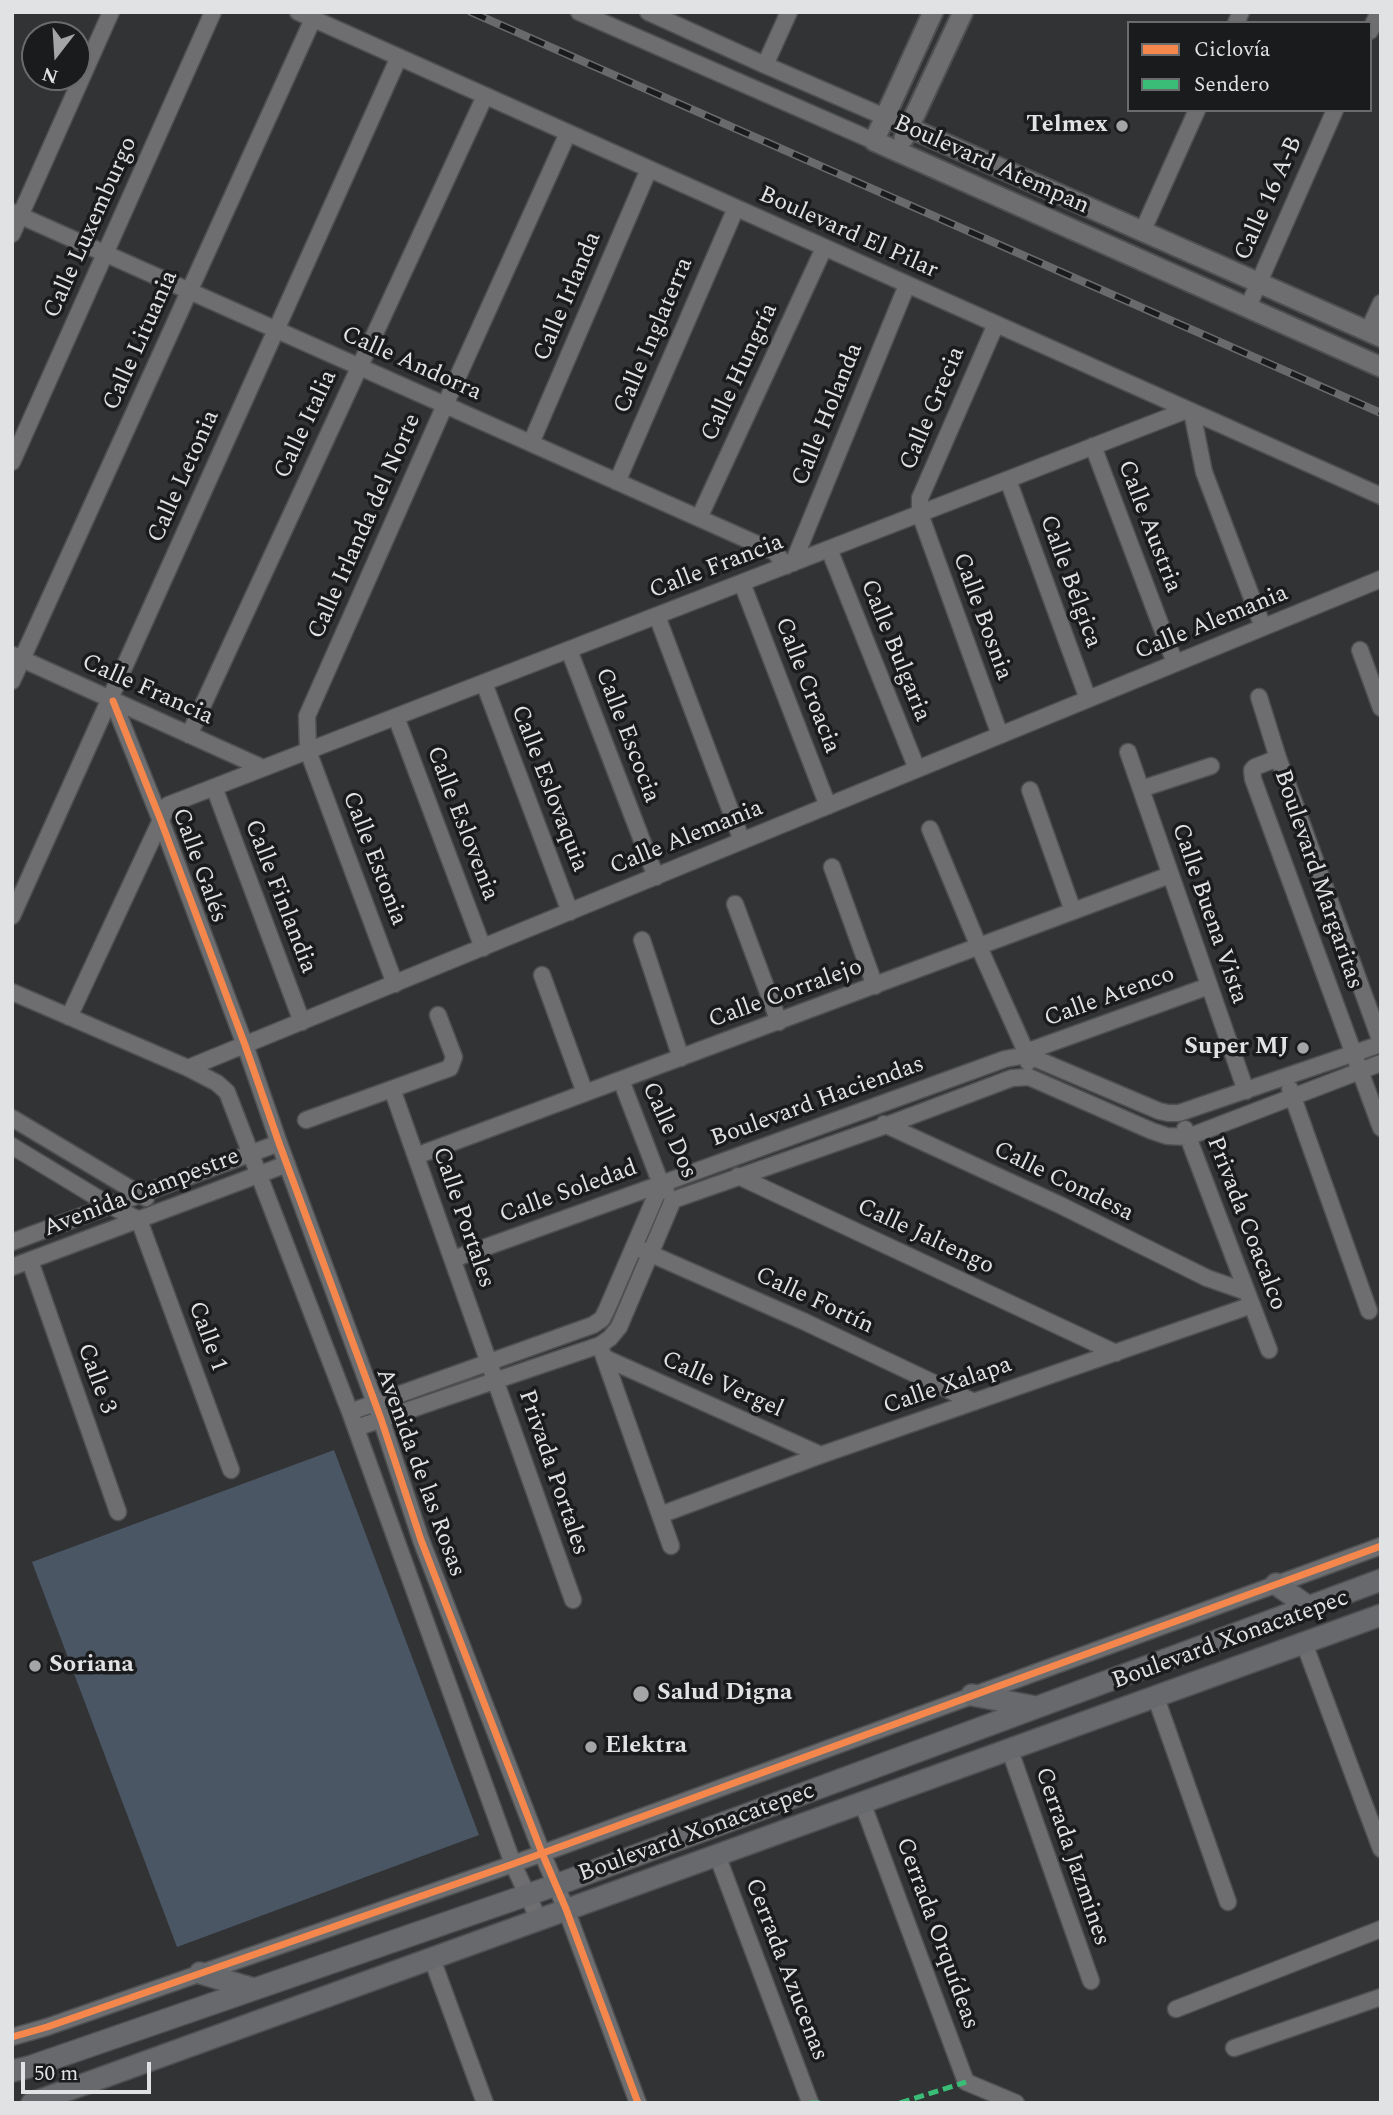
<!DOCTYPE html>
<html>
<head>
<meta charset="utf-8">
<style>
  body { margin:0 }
  #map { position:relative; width:1393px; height:2115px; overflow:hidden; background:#323335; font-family:Spectral,serif }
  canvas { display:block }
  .frame { position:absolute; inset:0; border:14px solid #e1e2e4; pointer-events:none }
  .legend { position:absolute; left:1127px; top:21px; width:245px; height:91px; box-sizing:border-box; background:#191b1c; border:2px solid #696b6c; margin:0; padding:9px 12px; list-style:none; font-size:21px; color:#e1e2e4 }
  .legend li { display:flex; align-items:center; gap:14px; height:35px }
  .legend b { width:35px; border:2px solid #696b6c }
  .north { position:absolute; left:21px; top:21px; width:70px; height:70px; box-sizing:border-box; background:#191b1c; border:2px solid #696b6c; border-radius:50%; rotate:197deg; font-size:19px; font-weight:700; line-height:28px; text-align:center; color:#e1e2e4 }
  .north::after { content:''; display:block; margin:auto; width:24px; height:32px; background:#a4a5a7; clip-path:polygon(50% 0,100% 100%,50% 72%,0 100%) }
  .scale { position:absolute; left:21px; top:2062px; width:130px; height:32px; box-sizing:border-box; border:4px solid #e1e2e4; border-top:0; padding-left:9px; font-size:21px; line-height:24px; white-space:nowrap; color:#e1e2e4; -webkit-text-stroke:5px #191b1c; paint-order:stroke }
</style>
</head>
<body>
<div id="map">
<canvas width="1393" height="2115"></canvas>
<div class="frame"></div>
<ul class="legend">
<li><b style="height:9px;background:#f5874c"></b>Ciclovía</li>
<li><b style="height:9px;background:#3abd76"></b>Sendero</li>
</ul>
<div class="north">N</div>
<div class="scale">50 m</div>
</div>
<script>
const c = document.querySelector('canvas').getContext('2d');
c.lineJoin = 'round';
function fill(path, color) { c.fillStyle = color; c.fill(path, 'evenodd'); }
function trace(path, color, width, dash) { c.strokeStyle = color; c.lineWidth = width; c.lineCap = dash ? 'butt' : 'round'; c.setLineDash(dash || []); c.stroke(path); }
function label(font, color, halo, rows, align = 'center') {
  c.font = font + ' Spectral,serif'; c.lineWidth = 7; c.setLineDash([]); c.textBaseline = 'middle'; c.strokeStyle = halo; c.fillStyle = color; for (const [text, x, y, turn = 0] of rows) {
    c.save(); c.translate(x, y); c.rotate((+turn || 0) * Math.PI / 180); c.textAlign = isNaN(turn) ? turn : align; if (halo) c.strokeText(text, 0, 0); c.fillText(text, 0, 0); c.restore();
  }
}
fill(new Path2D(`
  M334,1450L479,1835L177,1947L32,1562Z`), '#4b5665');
const minor = new Path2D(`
  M298,12L1381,496
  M579,12L874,141
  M648,12L765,65L885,117
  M1236,23L1241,12
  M1370,31L1379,12
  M765,65L789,12
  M12,212L775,552L786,566
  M1143,230L1197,110
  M12,234L111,12
  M1248,307L1335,110
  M996,324L920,498V514L1000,735
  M1368,331L1381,303
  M1192,412L1204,472L1263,627
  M531,443L649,169
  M1093,446L1175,663
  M12,462L213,12
  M1008,480L1088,699
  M617,482L736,208
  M699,518L824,248
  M829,549L917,769
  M793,563L907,285
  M742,583L828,806
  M657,616L742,841
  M569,650L656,877
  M1360,650L1381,708
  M13,655L263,768
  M12,681L313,19
  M484,683L570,912
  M1259,697L1278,758L1381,1042
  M113,701L161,821L245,1045L279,1143L381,1419L421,1540L542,1853L566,1909L638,2103
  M396,717L483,948
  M189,735L485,96
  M1128,752L1246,1091
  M1278,758L1255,767L1252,770L1253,779L1381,1128
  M214,787L302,1022
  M1141,789L1211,766
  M1030,790L1073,911
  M930,829L979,947L1026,1052L1028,1062
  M832,867L875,986
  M735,904L779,1022
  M12,916L399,57
  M642,940L681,1058
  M542,975L585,1093
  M395,984L308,751L307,716L445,405L568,133
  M12,992L188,1068L217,1083L227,1092L350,1412L513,1864L539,1920
  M69,1017L168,805L1187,410
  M1026,1052L1209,986
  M188,1068L1381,579
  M621,1080L661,1184L666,1191
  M392,1089L573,1600
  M1290,1089L1369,1311
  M12,1118L146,1198
  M306,1120L450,1068L454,1057L438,1015
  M884,1124L1060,1205L1207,1278L1247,1292
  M1185,1129L1269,1350
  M12,1146L111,1206L139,1220L231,1470
  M416,1156L1170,875
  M738,1176L1116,1353
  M12,1242L279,1143
  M642,1250L803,1321L974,1402
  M453,1259L661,1184
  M30,1261L118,1512
  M12,1267L287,1164
  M603,1354L671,1546
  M605,1358L821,1455
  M350,1412L593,1325L602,1319L607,1309L661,1184L1005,1059L1027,1055L1159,1111L1168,1113H1179L1381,1044
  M356,1428L600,1345L610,1338L619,1327L673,1200L887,1125L1012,1078L1029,1077L1152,1131L1167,1136L1188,1137L1381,1063
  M660,1515L821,1455L1252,1305
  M1304,1643L1381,1849
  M1155,1695L1228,1902
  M1009,1748L1091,1981
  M862,1802L966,2082L1016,2103
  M717,1855L810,2102
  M432,1959L485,2103
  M1176,2009L1381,1929
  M12,2037L47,2027L513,1864L1381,1546
  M1234,2048L1381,1997`);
const tertiary = new Path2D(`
  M933,12L874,141L1381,367
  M885,117L1381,337
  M904,138L963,12`);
const secondary = new Path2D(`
  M1276,1584L1307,1606
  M972,1695L1036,1707
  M200,1973L254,1989
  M12,2071L29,2067L556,1885L1381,1580
  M32,2103L1381,1615`);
trace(minor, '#4e4f51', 19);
trace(tertiary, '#4e4f51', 23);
trace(secondary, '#4e4f51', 24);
trace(minor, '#6e6e70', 16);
trace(tertiary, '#6e6e70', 19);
trace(secondary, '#67696c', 21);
const rail = new Path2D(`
  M471,12L1381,413`);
trace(rail, '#696a6b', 8);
trace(rail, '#191b1c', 5, [16]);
trace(new Path2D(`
  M810,2103H824
  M900,2103L966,2082`), '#3abd76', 5, [10, 5]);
trace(new Path2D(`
  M113,701L161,821L245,1045L279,1143L381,1419L421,1540L542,1853L566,1909L638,2103
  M12,2037L47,2027L513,1864L1381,1546`), '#f5874c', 7);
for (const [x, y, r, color] of [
  [1122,126,7,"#a4a5a7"],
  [1303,1048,7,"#a4a5a7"],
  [35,1666,7,"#a4a5a7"],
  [641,1694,9,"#a4a5a7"],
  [591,1747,7,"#a4a5a7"]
]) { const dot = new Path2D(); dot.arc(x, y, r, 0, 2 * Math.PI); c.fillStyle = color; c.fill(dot); trace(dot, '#191b1c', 2.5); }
label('bold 24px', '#e1e2e4', '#191b1c', [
  ["Telmex",1108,126,"right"],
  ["Super MJ",1289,1048,"right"],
  ["Soriana",49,1666],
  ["Salud Digna",657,1694],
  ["Elektra",605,1747]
], 'left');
label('24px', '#e1e2e4', '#191b1c', [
  ["Boulevard Atempan",991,166,24],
  ["Calle 16 A-B",1270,199,-66],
  ["Calle Luxemburgo",92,228,-66],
  ["Boulevard El Pilar",848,234,24],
  ["Calle Irlanda",569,297,-67],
  ["Calle Inglaterra",655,336,-67],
  ["Calle Lituania",142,341,-66],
  ["Calle Andorra",411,365,24],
  ["Calle Hungría",741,373,-65],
  ["Calle Grecia",934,409,-67],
  ["Calle Holanda",829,415,-68],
  ["Calle Italia",307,425,-65],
  ["Calle Letonia",185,477,-66],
  ["Calle Irlanda del Norte",366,527,-66],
  ["Calle Austria",1148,527,69],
  ["Calle Francia",717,568,-21],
  ["Calle Bélgica",1069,582,70],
  ["Calle Bosnia",981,617,70],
  ["Calle Alemania",1212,624,-22],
  ["Calle Bulgaria",894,651,68],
  ["Calle Croacia",806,686,69],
  ["Calle Francia",147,691,24],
  ["Calle Escocia",626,736,69],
  ["Calle Eslovaquia",548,789,69],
  ["Calle Eslovenia",461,824,69],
  ["Calle Alemania",687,839,-22],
  ["Calle Estonia",373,859,69],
  ["Calle Galés",198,866,70],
  ["Boulevard Margaritas",1317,880,71],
  ["Calle Finlandia",279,897,69],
  ["Calle Buena Vista",1208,914,71],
  ["Calle Corralejo",786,995,-20],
  ["Calle Atenco",1110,998,-20],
  ["Boulevard Haciendas",818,1103,-20],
  ["Calle Dos",668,1131,66],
  ["Calle Condesa",1063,1183,26],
  ["Calle Soledad",569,1193,-20],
  ["Avenida Campestre",142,1194,-21],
  ["Calle Portales",462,1218,71],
  ["Privada Coacalco",1245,1224,69],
  ["Calle Jaltengo",925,1238,25],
  ["Calle Fortín",814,1302,25],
  ["Calle 1",206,1337,70],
  ["Calle 3",95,1379,70],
  ["Calle Vergel",722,1386,24],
  ["Calle Xalapa",948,1387,-19],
  ["Avenida de las Rosas",419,1473,70],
  ["Privada Portales",552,1473,71],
  ["Boulevard Xonacatepec",1231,1641,-20],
  ["Boulevard Xonacatepec",697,1834,-20],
  ["Cerrada Jazmines",1071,1857,71],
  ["Cerrada Orquídeas",936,1934,70],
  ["Cerrada Azucenas",785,1970,69]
]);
</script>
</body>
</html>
